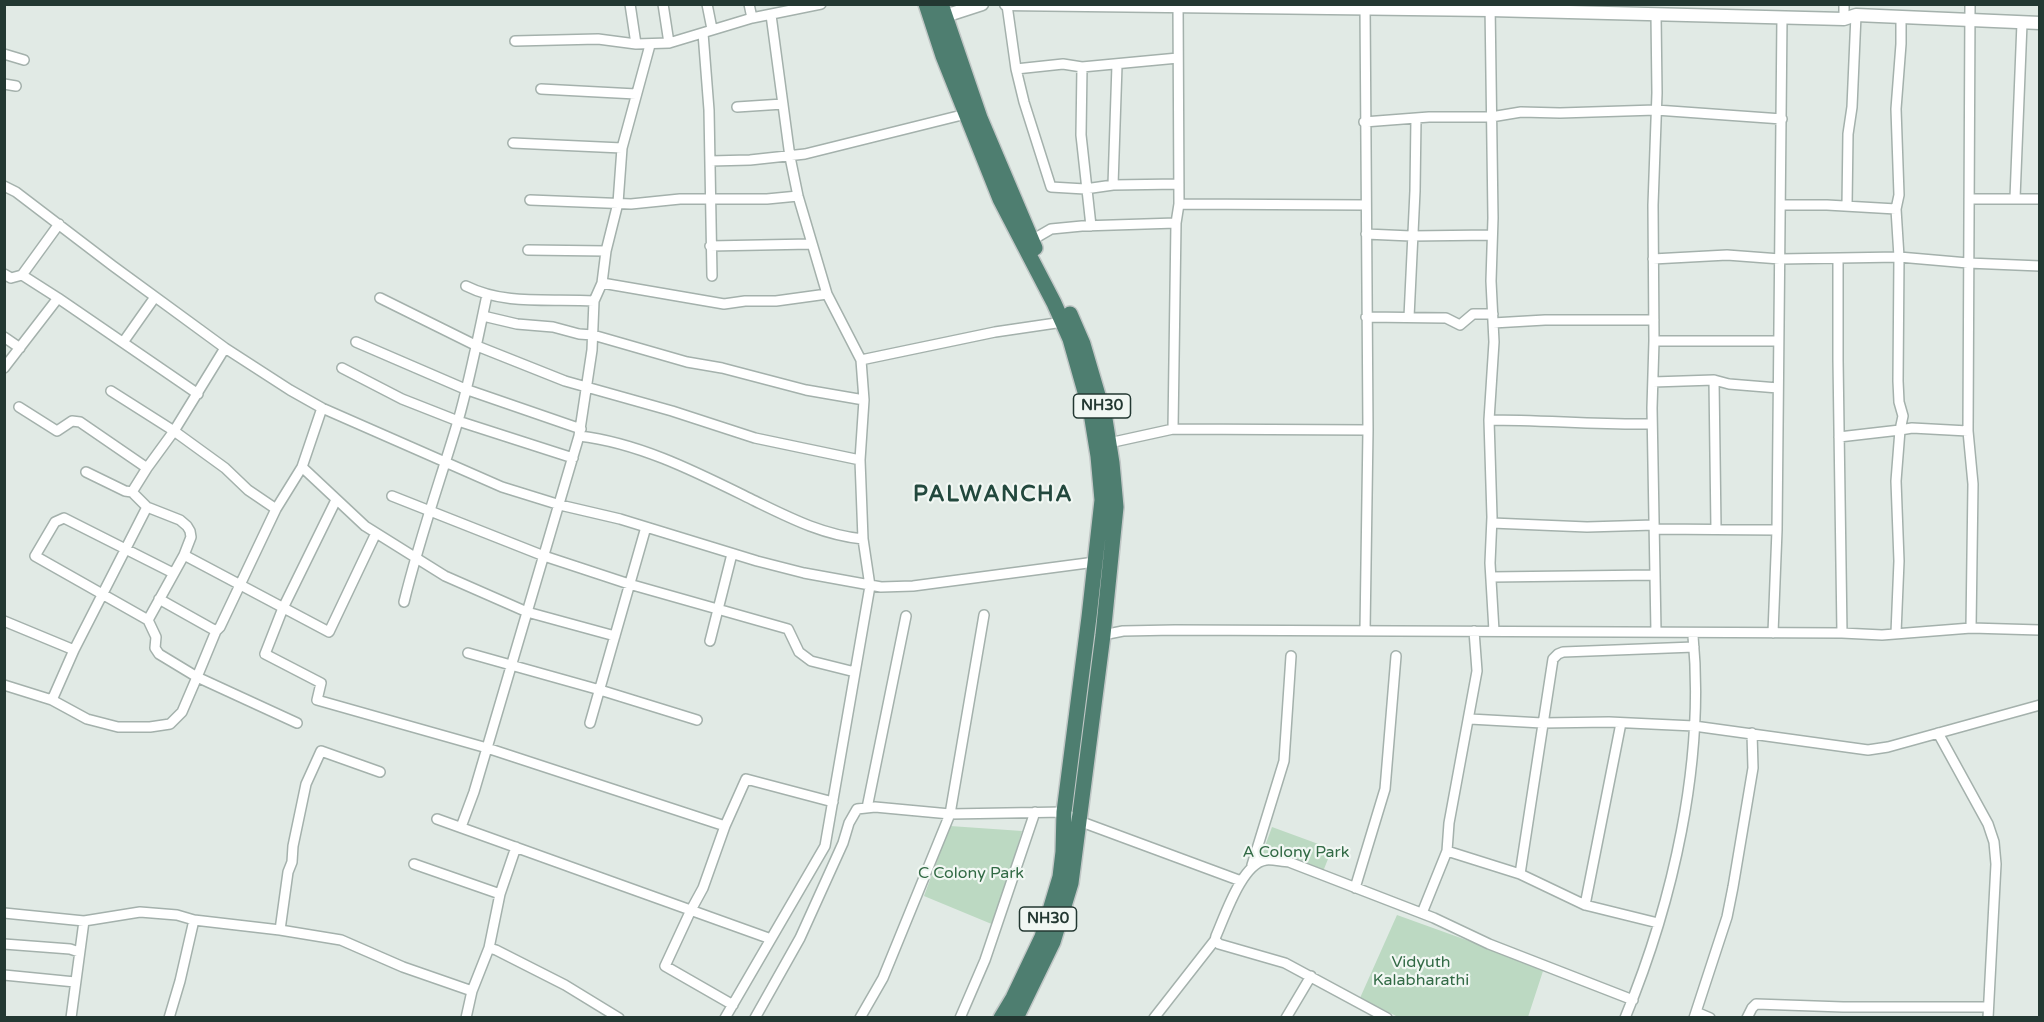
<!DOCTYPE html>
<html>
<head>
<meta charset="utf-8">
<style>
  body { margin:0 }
  #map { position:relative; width:2044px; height:1022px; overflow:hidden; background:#e1eae5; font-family:"Varela Round",sans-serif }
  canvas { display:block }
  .frame { position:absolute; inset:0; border:6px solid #233832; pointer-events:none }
</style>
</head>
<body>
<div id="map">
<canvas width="2044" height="1022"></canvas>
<div class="frame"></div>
</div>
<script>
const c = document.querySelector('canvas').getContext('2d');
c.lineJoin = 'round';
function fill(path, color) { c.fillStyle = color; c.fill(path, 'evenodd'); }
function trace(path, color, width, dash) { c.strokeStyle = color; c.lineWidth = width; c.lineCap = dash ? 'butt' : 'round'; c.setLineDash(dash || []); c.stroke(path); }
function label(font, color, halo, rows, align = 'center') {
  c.font = font + ' "Varela Round",sans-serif'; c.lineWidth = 4.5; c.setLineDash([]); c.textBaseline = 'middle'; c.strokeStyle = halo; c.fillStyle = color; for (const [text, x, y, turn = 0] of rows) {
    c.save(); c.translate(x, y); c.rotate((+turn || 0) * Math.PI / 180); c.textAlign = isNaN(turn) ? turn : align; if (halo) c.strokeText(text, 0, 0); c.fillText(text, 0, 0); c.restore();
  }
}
fill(new Path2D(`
  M950,826L1022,831L994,925L924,896Z
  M1272,827L1332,849L1320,879L1261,857Z
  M1397,915L1544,968L1528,1017H1398L1360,998Z`), '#bcd9c2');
const minor = new Path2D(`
  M630,4L636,44
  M663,4L669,43
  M707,4L712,29
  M749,4L752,18
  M1490,4L1493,218L1491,281L1494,342L1489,420L1492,517L1490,563L1494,631
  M1844,4V19
  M1970,4L1968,431L1973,484L1971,628
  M1007,5L1016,69L1024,102L1051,187L1085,189L1113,185L1179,184
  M1901,18V44L1896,109L1899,195L1896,209L1899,257L1898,381L1899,402L1903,416L1900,430L1912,428L1968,431
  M703,33L709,110L712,276
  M515,41L598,39L636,44L669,43L752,18L821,4
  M4,54L24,60
  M1082,67L1081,135L1091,226
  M1016,69L1063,64L1082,67L1178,58
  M4,84L16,86
  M541,89L636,94
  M737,107L783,104
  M1364,122L1429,117H1491L1521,112L1560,113L1656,110L1782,119
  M513,143L622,148
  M710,161L750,160L805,154L966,114
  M1113,185L1117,65
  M4,186L16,192L113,266L225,348L290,390L322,408L502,487L560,505L620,519L757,561L804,573L881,587L913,586L1095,562
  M2015,198L2022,23
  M1969,199H2040
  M530,200L631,204L680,199H767L798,196
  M1179,204L1366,205
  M1781,205H1827L1896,209
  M1847,206L1848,134L1852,107L1856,15
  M1366,234L1411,236L1492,235
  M1032,240L1051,229L1082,226L1176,223
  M710,246L811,244
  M528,250L606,251
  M1653,259L1727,255L1780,259L1899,257L1968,263L2040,266
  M1838,259V360L1842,633
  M4,274L11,278L22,275L59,224
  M602,283L724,304L745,301H776L827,294
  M466,286C506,306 551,298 594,301
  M58,298L198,394
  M380,298L477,346L565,381L672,411L755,438L860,460
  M483,316L517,324L553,327L579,334L593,335L687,362L722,368L806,390L864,400
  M1366,317L1446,318L1460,325L1473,314H1493
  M1409,317L1415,191L1416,118
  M1493,323L1545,320H1654
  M4,337L20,348
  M124,341L155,297
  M1654,341H1778
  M356,342L465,389L581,429
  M861,360L995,332L1063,322
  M4,368L58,298L22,275
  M342,368L402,399L458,421L573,458
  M1714,380L1716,529
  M1653,382L1714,380L1729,384L1778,388
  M111,391L174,431L225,468L248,490L276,509
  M19,407L57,431L72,421L80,422L147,468
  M1489,420C1544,420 1598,425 1652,424
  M1173,429L1176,223L1179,204L1178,4
  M579,436C641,443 700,474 755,501C790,518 823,535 863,539
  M1839,437L1900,430L1896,481L1899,561L1896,633
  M1106,440L1109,443L1173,429L1368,430
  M302,467L365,526L445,576L527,612L615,636
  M86,472L125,491L132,492L147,507L180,520L187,526L190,531L191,537L184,555L148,620
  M132,492L147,468L174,431L225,348
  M392,496L544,556L629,584L788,629L799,652L811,661L855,672
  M336,500L283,608L265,654L321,683L317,700L487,748L725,826
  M1492,523L1587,527L1654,525
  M1654,529L1777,530L1782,17
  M184,555L329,632L376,533
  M1491,577L1655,575
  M159,599L216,631
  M404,602C419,540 440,481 458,421C470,379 478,337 487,295
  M4,621L74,650
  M1365,631L1368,430L1365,4
  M1656,632L1652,408L1654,341L1653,205L1657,93L1656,15
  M1102,633L1103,635L1123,631L1175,630L1842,633L1882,635L1971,628L2040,630
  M1773,633L1777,530
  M710,641L732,554
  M468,653L600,690L697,720
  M4,685L52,700L87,719L118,727H150L170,724L182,712L197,677L159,654L155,648L156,637L148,620L35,556L55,522L64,518L173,573
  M52,700L74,650L147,507
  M1470,719L1542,723L1609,722L1694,726L1868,750L1888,747L2040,705
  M297,723L197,677L216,631L220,627L276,509L302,467L322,408
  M590,723L646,527
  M1938,733L1988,824L1994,842L1996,864L1988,1018
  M867,808L906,616
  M437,819L771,939
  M461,827L474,792L579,436L592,350L594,301L602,283L606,251L618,203L622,148L650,45
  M1447,851L1520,874L1585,905L1658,923
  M414,864L500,894
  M1252,865L1284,761L1291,656
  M1520,874L1553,659L1558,654L1563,652L1694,647
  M1355,888L1385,789L1396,656
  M1585,905L1621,723
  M4,913L84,921L140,912L177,915L194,920L280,930L288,872L292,862L293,846L306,784L321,751L380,772
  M1422,913L1447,851L1449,823L1477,671L1474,631
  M280,930L341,940L403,967L472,991L466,1018
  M4,944L70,949L79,952
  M489,948L496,950L565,985L619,1018
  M4,975L75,982
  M472,991L489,948L500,894L516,847
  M733,1005L665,966L691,910L703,888L725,826L746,779L833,802
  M1696,1012L1710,1018
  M71,1018L84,921
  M169,1018L180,981L194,920
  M725,1018L825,846L870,586L863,539L860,460L864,400L861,360L827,294L798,196L790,157L771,15
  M755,1018L800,938L843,843L849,823L857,809L875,807L950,814L1064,812L1079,821L1241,881
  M860,1018L883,978L950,814L984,615
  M960,1018L985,960L1035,812
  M1154,1018L1215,940
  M1286,1018L1311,976
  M1387,1018L1285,963L1219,944L1215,940L1216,936C1225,916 1242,863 1266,860C1273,859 1282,862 1289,862L1434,918L1489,944L1633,1000
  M1625,1018C1673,902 1705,762 1693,636
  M1694,1018L1727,917L1733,887L1753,768L1752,733
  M1747,1018L1752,1008L1756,1004L1843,1007H1988`);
const tertiary = new Path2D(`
  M1006,4L1490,10L1844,19L1856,15L2040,23
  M942,23L945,16L982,4`);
const trunk = new Path2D(`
  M926,4L943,56L1000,199L1054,303L1070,339L1091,413L1098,456L1102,500L1089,617L1064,812L1063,852L1060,877L1042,937L1013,998L1001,1018
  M941,4L980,118L1035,248
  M1016,1018L1053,942L1071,883L1103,635L1116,507L1112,463L1105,419L1083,344L1070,314`);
trace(minor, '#a4b1ac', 12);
trace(tertiary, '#a4b1ac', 15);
trace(trunk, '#c1c7c6', 18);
trace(minor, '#fff', 9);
trace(tertiary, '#fff', 12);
trace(trunk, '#4e7e70', 15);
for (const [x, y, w] of [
  [1102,406,57],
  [1048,919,57]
]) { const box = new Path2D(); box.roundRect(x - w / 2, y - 12, w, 24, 4.5); c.fillStyle = '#f1f7f3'; c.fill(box); trace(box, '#233832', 1.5); }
label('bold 15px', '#233832', null, [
  ["NH30",1102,406],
  ["NH30",1048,919]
]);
label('16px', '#326a45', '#f1f7f3', [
  ["A Colony Park",1296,853],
  ["C Colony Park",971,874],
  ["Vidyuth",1421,963],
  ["Kalabharathi",1421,981]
]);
c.letterSpacing = '1.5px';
label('bold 22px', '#22483d', '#f1f7f3', [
  ["PALWANCHA",993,495]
]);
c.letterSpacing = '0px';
</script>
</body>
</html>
